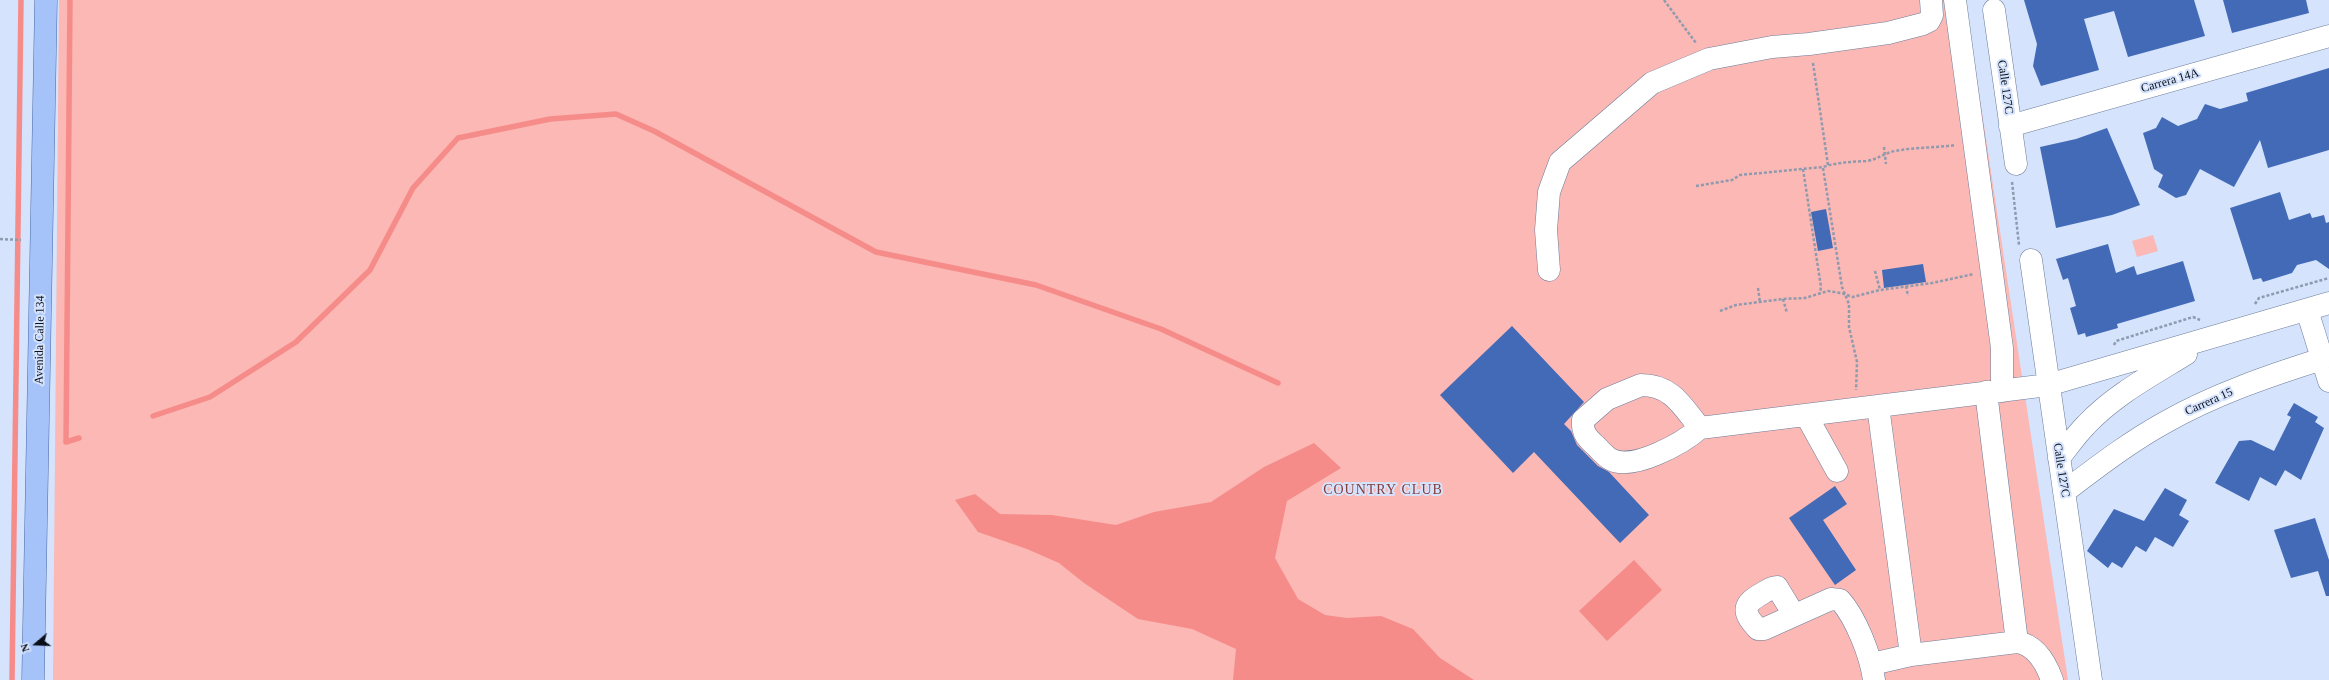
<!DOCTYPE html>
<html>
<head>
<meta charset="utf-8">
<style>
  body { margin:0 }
  #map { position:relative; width:2329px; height:680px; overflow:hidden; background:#d5e3fd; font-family:"Times New Roman",serif }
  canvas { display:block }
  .north { position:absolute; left:16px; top:624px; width:40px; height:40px; -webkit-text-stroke:3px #d5e3fd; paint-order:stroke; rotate:251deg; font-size:11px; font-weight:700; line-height:16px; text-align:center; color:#090f19 }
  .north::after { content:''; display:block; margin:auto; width:14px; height:18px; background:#090f19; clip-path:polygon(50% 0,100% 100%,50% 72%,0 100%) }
</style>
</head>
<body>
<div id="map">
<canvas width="2329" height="680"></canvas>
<div class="north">N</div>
</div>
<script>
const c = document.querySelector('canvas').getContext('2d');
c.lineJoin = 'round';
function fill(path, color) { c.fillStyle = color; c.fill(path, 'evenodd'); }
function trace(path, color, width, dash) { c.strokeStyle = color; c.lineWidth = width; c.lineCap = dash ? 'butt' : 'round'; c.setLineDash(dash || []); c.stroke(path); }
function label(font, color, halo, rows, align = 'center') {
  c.font = font + ' "Times New Roman",serif'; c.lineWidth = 4; c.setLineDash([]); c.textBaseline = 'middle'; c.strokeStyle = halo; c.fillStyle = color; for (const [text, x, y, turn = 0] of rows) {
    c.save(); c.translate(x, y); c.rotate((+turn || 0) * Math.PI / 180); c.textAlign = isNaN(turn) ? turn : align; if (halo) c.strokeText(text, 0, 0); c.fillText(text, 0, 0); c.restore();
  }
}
fill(new Path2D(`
  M59,0H1965L2068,680H53Z
  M2153,235L2158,251L2137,257L2132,241Z`), '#fbb8b4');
fill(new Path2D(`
  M1314,443L1341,468L1287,501L1275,558L1298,599L1325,615L1347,618L1381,616L1413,629L1440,658L1474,680H1233L1236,649L1192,629L1138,619L1084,583L1059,563L1027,549L978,532L955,500L975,494L1000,514L1052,515L1116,525L1154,512L1211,502L1264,467Z
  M1634,560L1662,590L1607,641L1579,611Z`), '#f68c8a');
trace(new Path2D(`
  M70,0L66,442L79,438
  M153,416L210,397L296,342L370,270L413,188L458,138L550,119L616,114L654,131L876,252L1036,285L1161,329L1278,383
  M12,680L21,0`), '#f68c8a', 5.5);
fill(new Path2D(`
  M2024,0H2194L2205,36L2128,57L2114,11L2084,19L2099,70L2041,86L2033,66L2037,44Z
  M2223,0H2306L2309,13L2232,33Z
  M2329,68V150L2268,168L2260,140L2234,187L2200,169L2186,195L2176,198L2158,187L2163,175L2154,169L2143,133L2156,128L2162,117L2178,126L2197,119L2205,104L2220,109L2248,101L2246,93Z
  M2107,128L2140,205L2112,215L2056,228L2040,147L2076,139Z
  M2280,192L2289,220L2310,213L2312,218L2324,215L2326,223L2329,222V269L2316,260L2297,265L2292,273L2263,282L2261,278L2253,280L2230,208Z
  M1826,209L1833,248L1818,251L1811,212Z
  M2108,244L2116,273L2134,266L2137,275L2183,261L2195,301L2117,324L2118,328L2086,337L2085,333L2078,335L2070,308L2076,306L2068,278L2063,280L2056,259Z
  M1923,264L1926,282L1884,288L1882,270Z
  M1512,326L1584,402L1564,424L1571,431L1577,445L1598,466L1609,472L1649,515L1620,543L1534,452L1513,473L1440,395Z
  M2294,403L2318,417L2315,422L2324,428L2301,480L2285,470L2276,486L2260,477L2249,501L2215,483L2239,441L2251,440L2274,451L2291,417L2287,415Z
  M1835,486L1847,504L1823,520L1856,570L1835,585L1789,518Z
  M2165,488L2187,500L2179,515L2189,521L2173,547L2155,537L2146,552L2136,546L2122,568L2112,562L2108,568L2087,551L2114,509L2144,521Z
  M2315,518L2329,560V596H2326L2318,571L2291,578L2274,530Z`), '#426ab6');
const minor = new Path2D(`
  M1955,0L2002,348V391
  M1994,10L2016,164
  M2010,126L2329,36
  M2031,260L2091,680
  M1549,270L1546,230L1549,192L1560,162L1652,83L1709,59L1772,47L1809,44L1888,33L1923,24L1929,21L1932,15L1931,0
  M2307,310L2329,381
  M1641,385C1672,385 1682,406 1700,428C1683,443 1632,472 1610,459C1605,456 1600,450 1596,446C1587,438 1582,433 1583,420L1607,399Z
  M1986,392L2017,642
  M1878,406L1911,655
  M1806,415L1837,471
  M1700,428L2048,385L2329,303
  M2059,458C2068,447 2076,435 2086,425C2114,395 2152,375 2186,354
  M2064,492C2096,468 2128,443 2164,423C2213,395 2268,376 2322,359
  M1794,615L1777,587C1772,587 1768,590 1763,593C1743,604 1741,611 1758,629H1764L1831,599L1840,600C1856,618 1871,656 1874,680
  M1872,664L1911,655L2017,642C2036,645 2046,663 2052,680`);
const major = new Path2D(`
  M33,680L46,0`);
trace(minor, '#6d7d99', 23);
trace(major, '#486aa8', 23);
trace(new Path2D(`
  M1664,0L1696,43
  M1813,63L1828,165
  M1884,147L1886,164
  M1823,168L1842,287L1849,304V327L1857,362L1856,390
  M1803,169L1821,287L1820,293
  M2012,182L2019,245
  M1696,186L1732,180L1740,175L1823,167C1838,162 1851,162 1866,161C1877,160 1884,153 1895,151C1915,147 1935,148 1956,145
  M0,239L21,240
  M1875,271L1880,290
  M1906,286L1908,296
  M1758,288L1760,303
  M1783,299L1787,313
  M2255,304L2259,298L2329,278
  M1720,311L1736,305L1783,299L1805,298L1828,291L1841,293L1853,297L1880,290L1932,283L1974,274
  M2114,345L2116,341L2193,317L2200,320`), '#8f9aaf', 2.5, [3, 2]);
trace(minor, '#fff', 22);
trace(major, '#a6c3f9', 22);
label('12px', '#090f19', '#d5e3fd', [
  ["Carrera 14A",2170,81,-16],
  ["Calle 127C",2005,87,82],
  ["Avenida Calle 134",40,340,-89],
  ["Carrera 15",2209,402,-24],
  ["Calle 127C",2061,470,81]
]);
c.letterSpacing = '1px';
label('14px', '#853c3c', '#d5e3fd', [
  ["COUNTRY CLUB",1383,490]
]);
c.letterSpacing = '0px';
</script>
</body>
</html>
